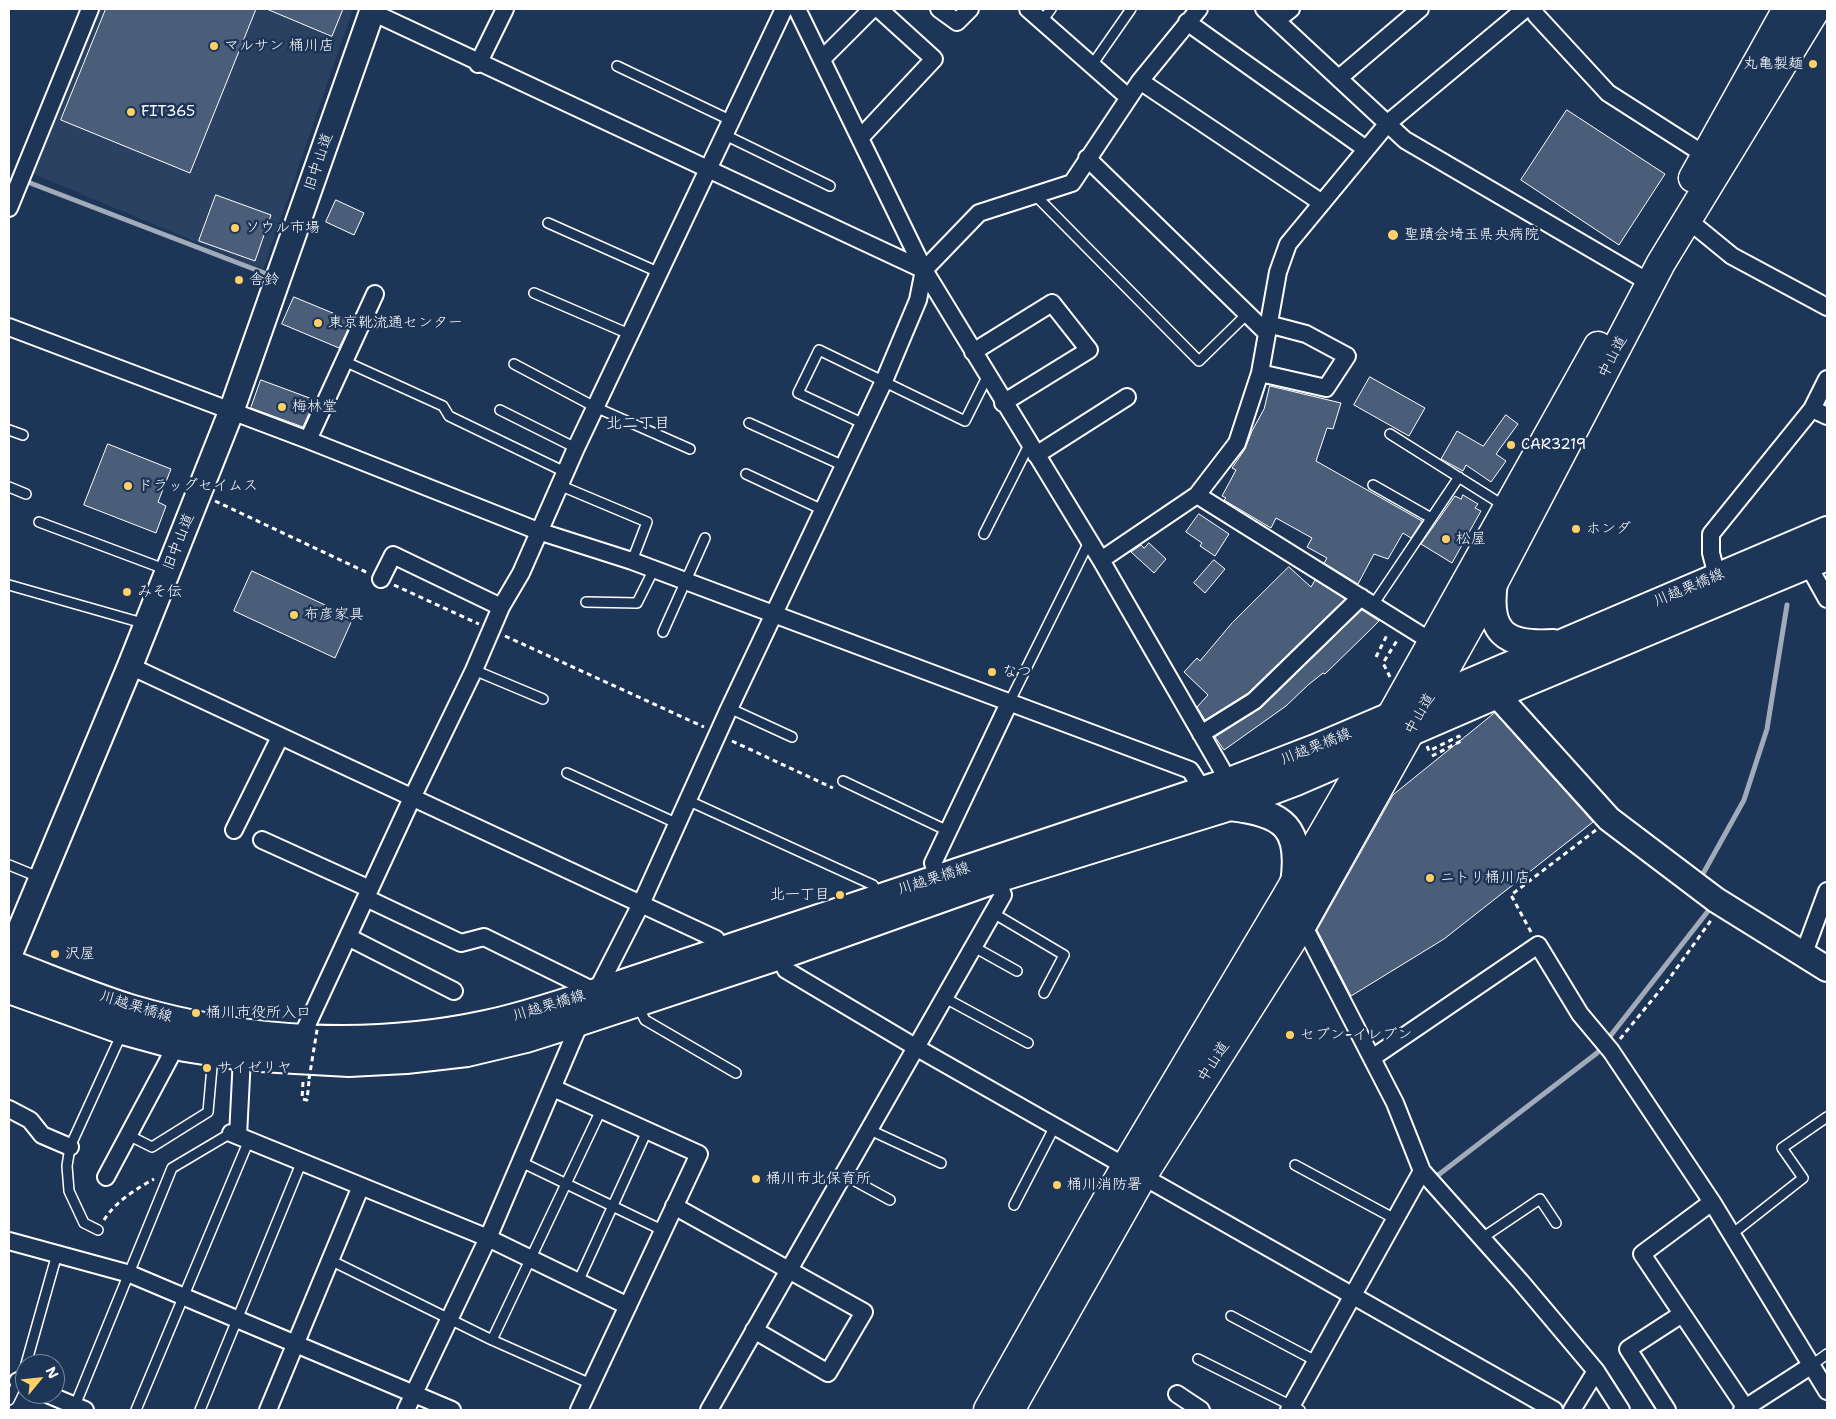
<!DOCTYPE html>
<html>
<head>
<meta charset="utf-8">
<style>
  body { margin:0 }
  #map { position:relative; width:1836px; height:1419px; overflow:hidden; background:#1d3557; font-family:"Shantell Sans",sans-serif }
  canvas { display:block }
  .frame { position:absolute; inset:0; border:10px solid #fff; pointer-events:none }
  .north { position:absolute; left:15px; top:1354px; width:50px; height:50px; box-sizing:border-box; background:#1d3557; border:1px solid #77869a; border-radius:50%; rotate:62deg; font-size:14px; font-weight:700; line-height:20px; text-align:center; color:#fff }
  .north::after { content:''; display:block; margin:auto; width:18px; height:22px; background:#ffd166; clip-path:polygon(50% 0,100% 100%,50% 72%,0 100%) }
</style>
</head>
<body>
<div id="map">
<canvas width="1836" height="1419"></canvas>
<div class="frame"></div>
<div class="north">N</div>
</div>
<script>
const c = document.querySelector('canvas').getContext('2d');
c.lineJoin = 'round';
function fill(path, color) { c.fillStyle = color; c.fill(path, 'evenodd'); }
function trace(path, color, width, dash) { c.strokeStyle = color; c.lineWidth = width; c.lineCap = dash ? 'butt' : 'round'; c.setLineDash(dash || []); c.stroke(path); }
function label(font, color, halo, rows, align = 'center') {
  c.font = font + ' "Shantell Sans","Klee One",sans-serif'; c.lineWidth = 5; c.setLineDash([]); c.textBaseline = 'middle'; c.strokeStyle = halo; c.fillStyle = color; for (const [text, x, y, turn = 0] of rows) {
    c.save(); c.translate(x, y); c.rotate((+turn || 0) * Math.PI / 180); c.textAlign = isNaN(turn) ? turn : align; if (halo) c.strokeText(text, 0, 0); c.fillText(text, 0, 0); c.restore();
  }
}
fill(new Path2D(`
  M99,9H353L263,270L31,173Z`), '#2a4161');
trace(new Path2D(`
  M25,181L272,276
  M1697,879L1704,872L1744,800L1767,729L1787,605
  M1433,1179L1597,1053L1712,906`), '#a0aab8', 5);
const building = new Path2D(`
  M106,9H256L190,173L61,120Z
  M267,9H343L332,36Z
  M1567,110L1665,174L1619,245L1521,180Z
  M216,195L271,215L255,261L199,241Z
  M336,200L364,213L354,235L326,222Z
  M294,297L352,321L339,348L282,324Z
  M1370,377L1425,408L1409,436L1354,405Z
  M261,380L315,400L303,427L251,408Z
  M1270,386L1341,403L1333,429L1327,428L1316,461L1422,521L1411,538L1403,533L1388,559L1374,554L1358,584L1324,563L1327,558L1307,547L1312,538L1276,518L1271,528L1224,500L1226,498L1222,496L1236,470L1232,468L1245,449L1252,431L1264,409Z
  M1506,415L1518,424L1496,454L1506,461L1491,482L1466,465L1463,471L1441,459L1457,431L1483,446Z
  M108,444L171,469L158,502L166,506L156,533L84,505Z
  M1463,495L1478,504L1475,508L1481,511L1452,563L1421,544L1455,496L1461,499Z
  M1199,514L1229,534L1215,556L1200,546L1202,543L1186,532Z
  M1149,543L1166,559L1154,573L1131,552L1141,545L1144,548Z
  M1214,560L1225,569L1205,593L1194,583Z
  M1289,567L1311,587L1315,580L1345,599L1248,693L1205,720L1197,707L1208,695L1184,672L1197,658L1200,661L1232,623Z
  M252,571L353,618L335,658L234,611Z
  M1362,610L1379,621L1367,633L1325,674L1323,673L1308,685L1286,706L1224,750L1215,737L1261,708Z
  M1495,713L1593,822L1444,939L1351,996L1317,930L1393,795Z`);
fill(building, '#4a5d79');
trace(building, '#fff', 1);
const lane = new Path2D(`
  M1042,21L1051,9
  M1092,65L1131,9
  M617,66L730,120
  M723,134L830,186
  M1035,195L1199,361L1247,314
  M548,223L658,272
  M534,293L629,334
  M344,361L443,406L449,416L565,472
  M514,364L595,407L690,449
  M500,410L576,448
  M749,423L844,466
  M864,424L798,393L819,350L965,421L987,377
  M9,430L23,435
  M1390,434L1506,507
  M746,474L823,510
  M559,485L647,522L632,561
  M1373,485L1431,518
  M9,487L26,494
  M39,522L167,570
  M984,534L1029,445
  M9,585L146,624
  M586,602L637,603L654,569
  M1373,605L1459,477
  M663,632L705,538
  M474,670L543,699
  M1009,703L1089,542
  M729,708L792,737
  M567,773L676,823
  M843,781L948,831
  M687,800L873,885L878,895
  M9,865L41,878
  M993,913L1064,955L1044,993
  M974,947L1017,971
  M945,998L1028,1043
  M637,1004L645,1020L736,1073
  M870,1130L941,1163
  M128,1135L152,1147L208,1112L213,1056
  M521,1162L662,1230
  M1295,1165L1395,1219
  M844,1175L890,1200
  M1014,1205L1055,1126
  M98,1230L84,1223L69,1191L67,1166L70,1147L122,1033
  M1732,1234L1803,1178L1782,1148L1827,1117
  M1482,1238L1540,1199L1556,1223
  M330,1260L492,1340L591,1384
  M578,1282L647,1131
  M1231,1316L1316,1361
  M492,1340L601,1110
  M1198,1359L1300,1410
  M26,1364L57,1254
  M1812,1365L1827,1354
  M9,1400L25,1367
  M74,1408L172,1168L231,1133
  M136,1410L249,1140
  M200,1410L302,1161`);
const street = new Path2D(`
  M797,9L924,270L1101,560L1221,768L1227,782
  M939,9L957,22L970,9
  M1028,9L1128,97
  M1264,9L1405,140L1638,276
  M1534,9L1536,15L1608,93L1705,155
  M372,12L924,270
  M1277,20L1291,9
  M1187,22L1366,149
  M822,59L872,9
  M478,64L505,9
  M1339,78L1420,9
  M1140,81L1322,203
  M861,137L934,59L879,9
  M1087,158L1267,333
  M9,208L90,9
  M1688,220L1732,256L1827,307
  M9,327L308,440L538,531L632,561L1190,770L1203,790
  M973,352L1052,303L1089,350L1003,403
  M1260,373L1326,388L1347,356L1306,334L1268,324
  M1812,409L1827,416
  M308,440L375,294
  M1036,455L1127,397
  M1197,495L1432,642
  M1101,560L1197,495L1237,443L1260,373L1278,272L1288,244L1388,123L1525,9
  M1808,565L1827,599
  M1717,576L1711,553V534L1812,409L1827,379
  M381,579L393,555L501,607
  M130,666L716,939L720,951
  M1201,734L1254,701L1361,597
  M234,830L280,737
  M262,840L370,889
  M938,878L933,863L1009,703
  M366,898L461,943L484,937L596,992
  M1300,919L1395,1103L1422,1171L1521,1282L1596,1371L1621,1410
  M348,937L454,991
  M1804,953L1827,891
  M780,956L786,970L917,1048L1554,1410
  M595,994L641,904L728,711L884,381L918,300L924,270L979,213L1072,183L1140,81L1199,9
  M301,1038L412,798L474,670L501,607L521,573L576,448L784,9
  M1372,1058L1538,945L1580,1014L1611,1051L1712,1202L1827,1391
  M553,1088L699,1154L579,1410
  M9,1109L30,1120L42,1135L70,1147
  M231,1133L488,1238L628,1306
  M238,1136L242,1057
  M106,1177L176,1046
  M1712,1202L1642,1254L1747,1410
  M674,1206L864,1312L828,1373L754,1330
  M9,1241L130,1274L452,1410
  M18,1381L25,1384
  M47,1394L85,1410
  M1177,1394L1201,1410
  M268,1410L361,1186
  M406,1410L488,1238L582,1018
  M709,1410L1003,895L997,879
  M1289,1410L1422,1171
  M1572,1410L1596,1371
  M1667,1410L1628,1349L1682,1314
  M1742,1410L1812,1365`);
const secondary = new Path2D(`
  M1497,695L1609,819L1716,900L1827,969
  M9,956L130,666L231,412L373,9`);
const primary = new Path2D(`
  M1494,582C1487,632 1504,646 1553,643
  M1230,807C1285,813 1302,828 1294,884
  M9,963C49,978 89,995 130,1008C244,1042 370,1049 486,1024C524,1016 559,1004 596,992L1227,782L1315,748L1827,530
  M9,990L123,1031L185,1048L242,1057L349,1063L406,1060L467,1053L526,1039L580,1022L780,956L997,879L1230,807L1296,782L1497,695L1827,557`);
const highway = new Path2D(`
  M1693,178L1787,9
  M988,1410L1126,1166L1285,899L1391,716L1598,346
  M1010,1410L1143,1175L1303,923L1494,582L1661,263L1816,9`);
trace(lane, '#fff', 12);
trace(street, '#fff', 20);
trace(secondary, '#fff', 28);
trace(primary, '#fff', 30);
trace(highway, '#fff', 31);
trace(new Path2D(`
  M215,501L368,573
  M394,585L479,624
  M505,636L704,727
  M1376,657L1388,633
  M1390,677L1383,663L1398,639
  M732,741L833,788
  M1427,746L1429,751L1459,736L1461,741L1432,756
  M1531,932L1511,895L1596,830
  M1620,1039L1666,983L1712,919
  M303,1082L302,1099L307,1100L309,1081
  M104,1220C115,1202 136,1189 154,1179`), '#fff', 3, [5, 4]);
trace(lane, '#1d3557', 9);
trace(street, '#1d3557', 16);
trace(secondary, '#1d3557', 24);
trace(primary, '#1d3557', 26);
trace(highway, '#1d3557', 28);
trace(new Path2D(`
  M309,1079L318,1024`), '#fff', 3, [5, 4]);
for (const [x, y, r, color] of [
  [214,46,5,"#ffd166"],
  [1813,64,5,"#ffd166"],
  [131,112,5,"#ffd166"],
  [235,228,5,"#ffd166"],
  [1393,235,6,"#ffd166"],
  [239,280,5,"#ffd166"],
  [318,323,5,"#ffd166"],
  [282,407,5,"#ffd166"],
  [1511,445,5,"#ffd166"],
  [128,486,5,"#ffd166"],
  [1576,529,5,"#ffd166"],
  [1446,539,5,"#ffd166"],
  [127,592,5,"#ffd166"],
  [294,615,5,"#ffd166"],
  [992,672,5,"#ffd166"],
  [1430,878,5,"#ffd166"],
  [840,895,5,"#ffd166"],
  [55,954,5,"#ffd166"],
  [196,1013,5,"#ffd166"],
  [1290,1035,5,"#ffd166"],
  [207,1068,5,"#ffd166"],
  [756,1179,5,"#ffd166"],
  [1057,1185,5,"#ffd166"]
]) { const dot = new Path2D(); dot.arc(x, y, r, 0, 2 * Math.PI); c.fillStyle = color; c.fill(dot); trace(dot, '#1d3557', 2); }
label('15px', '#fff', '#1d3557', [
  ["マルサン 桶川店",224,46],
  ["丸亀製麺",1803,64,"right"],
  ["FIT365",141,112],
  ["ソウル市場",245,228],
  ["聖蹟会埼玉県央病院",1404,235],
  ["舎鈴",249,280],
  ["東京靴流通センター",328,323],
  ["梅林堂",292,407],
  ["CAR3219",1521,445],
  ["ドラッグセイムス",138,486],
  ["ホンダ",1586,529],
  ["松屋",1456,539],
  ["みそ伝",137,592],
  ["布彦家具",304,615],
  ["なつ",1002,672],
  ["ニトリ桶川店",1440,878],
  ["北一丁目",830,895,"right"],
  ["沢屋",65,954],
  ["桶川市役所入口",206,1013],
  ["セブン-イレブン",1300,1035],
  ["サイゼリヤ",217,1068],
  ["桶川市北保育所",766,1179],
  ["桶川消防署",1067,1185]
], 'left');
label('15px', '#fff', '#1d3557', [
  ["旧中山道",319,162,-71],
  ["中山道",1613,357,-63],
  ["旧中山道",179,542,-68],
  ["川越栗橋線",1689,588,-23],
  ["中山道",1420,714,-60],
  ["川越栗橋線",1316,747,-22],
  ["川越栗橋線",934,879,-18],
  ["川越栗橋線",549,1006,-17],
  ["川越栗橋線",136,1007,17],
  ["中山道",1214,1062,-57]
]);
label('16px', '#fff', '#1d3557', [
  ["北二丁目",638,424]
]);
</script>
</body>
</html>
